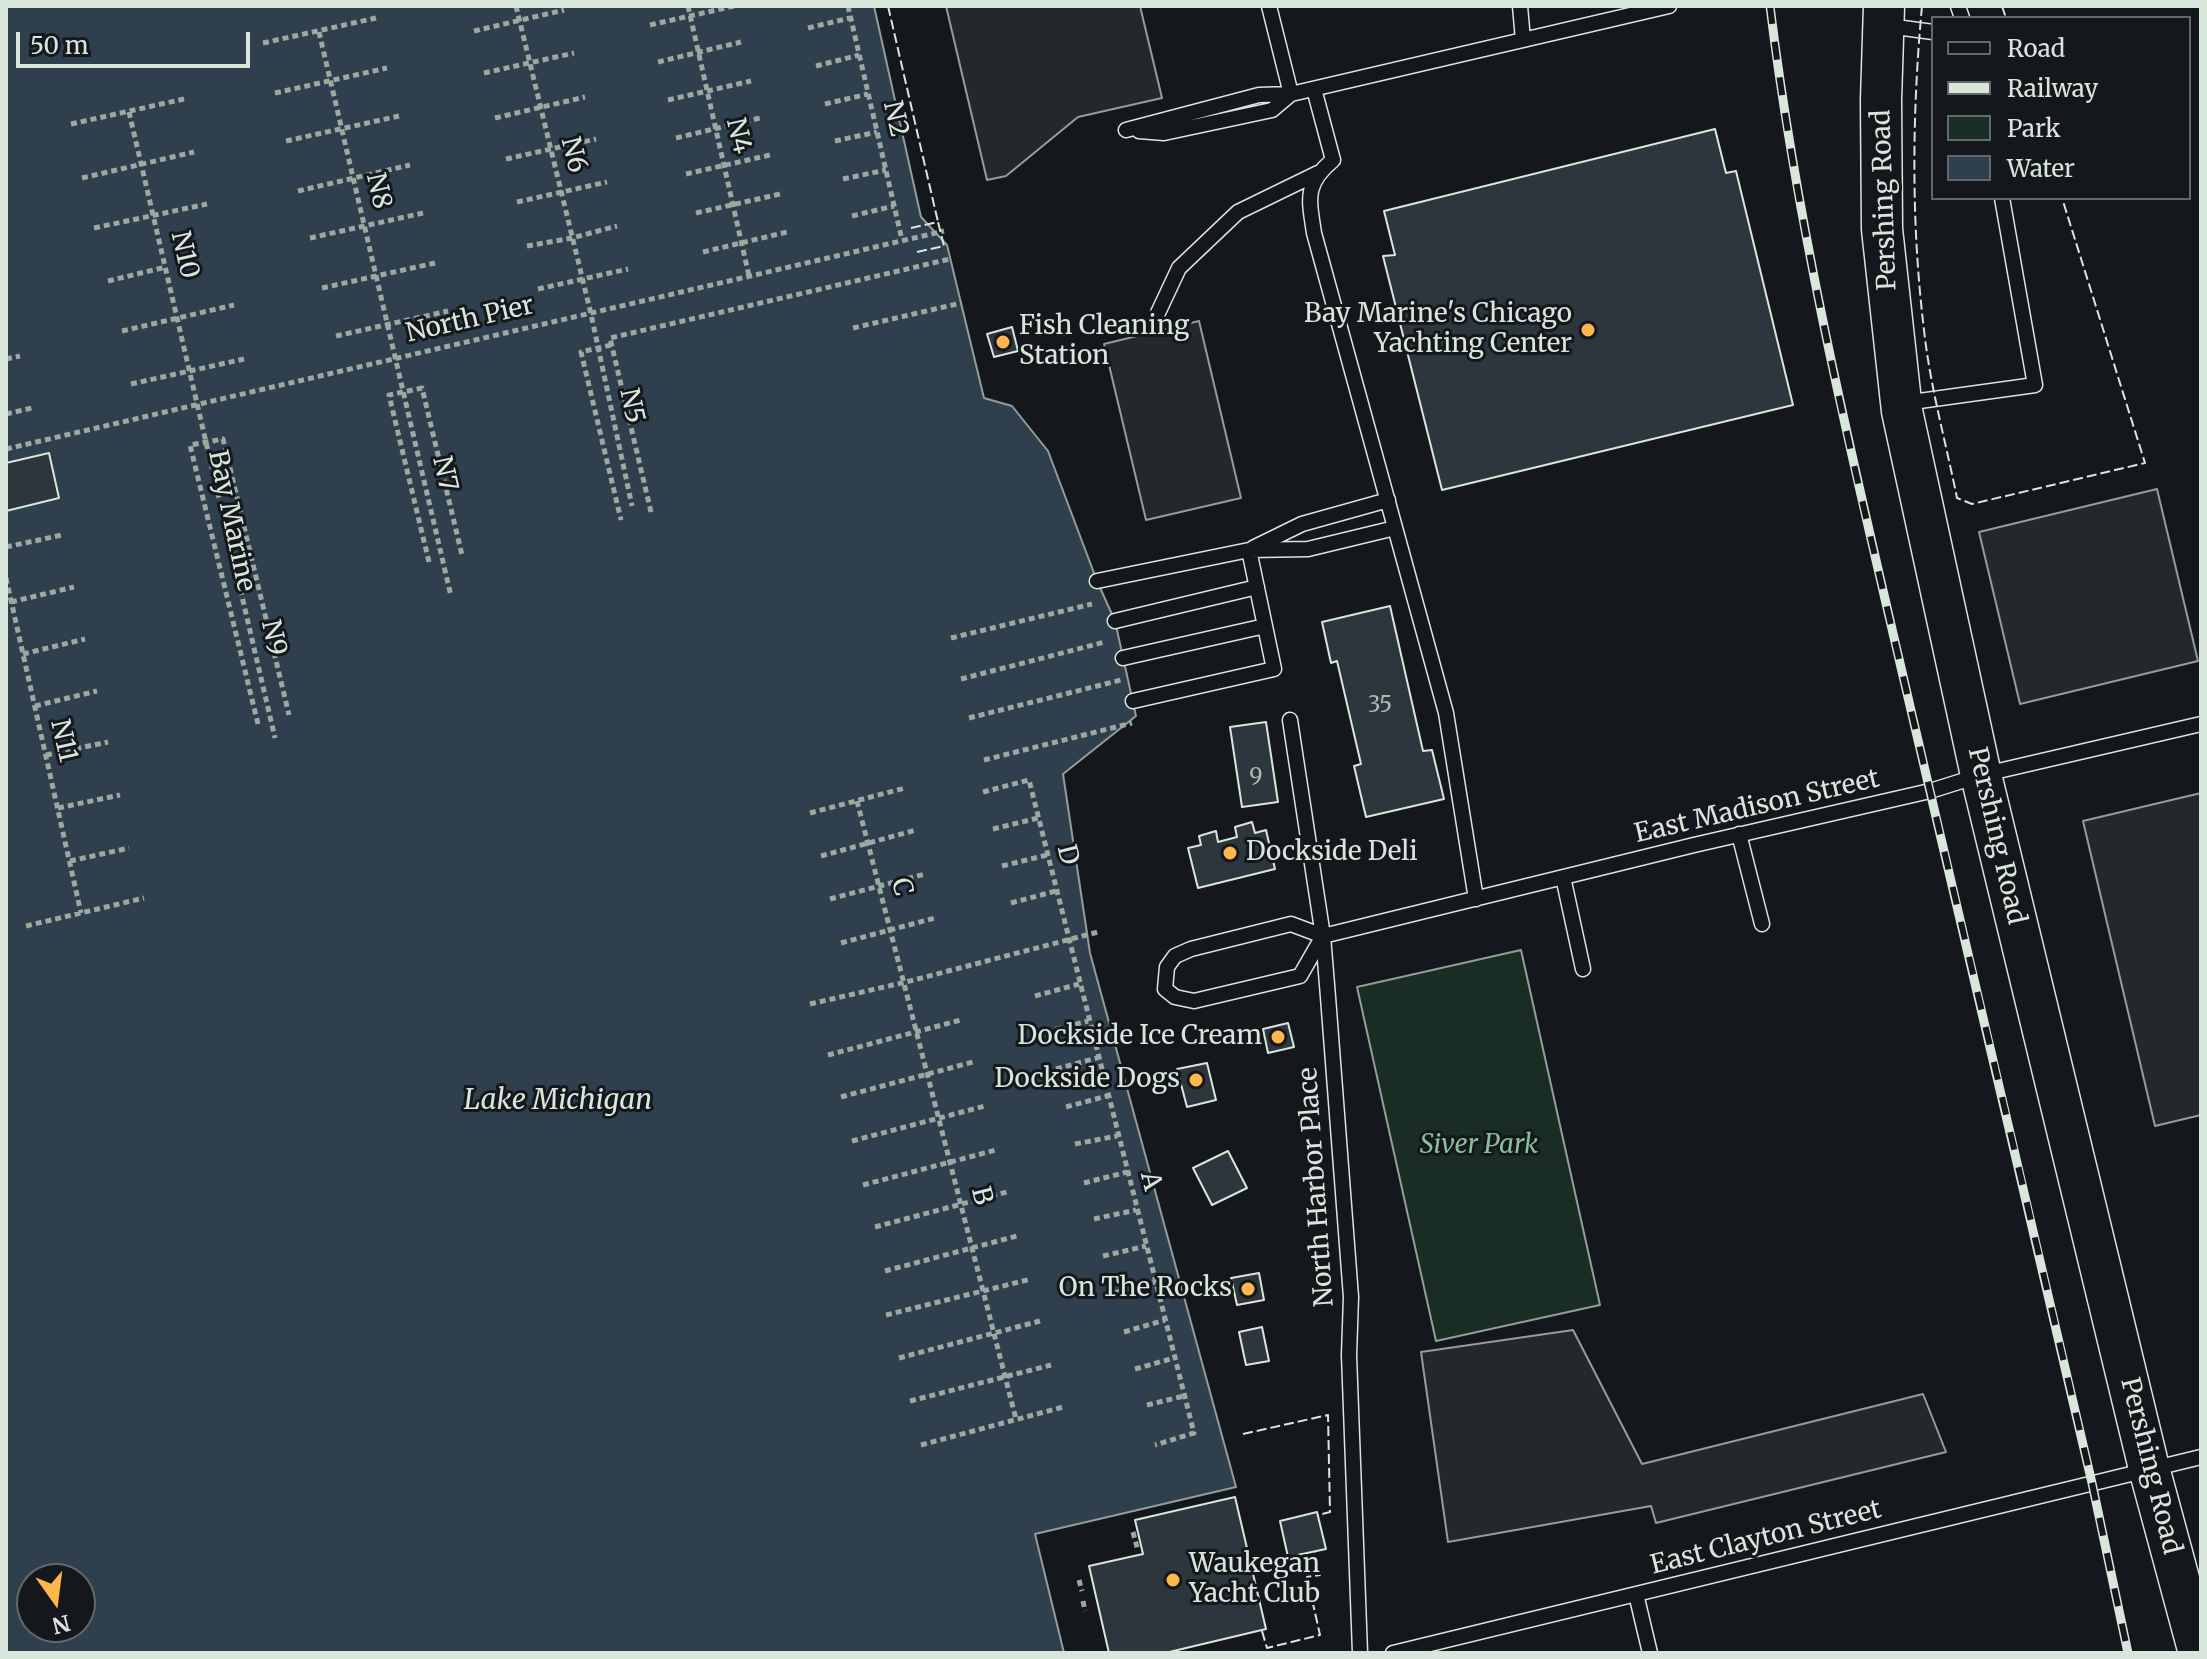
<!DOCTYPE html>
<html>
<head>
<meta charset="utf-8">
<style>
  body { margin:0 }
  #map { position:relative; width:2207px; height:1659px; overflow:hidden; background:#14181c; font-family:Merriweather,serif }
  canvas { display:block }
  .frame { position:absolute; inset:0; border:8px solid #d8e6dc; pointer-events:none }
  .legend { position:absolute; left:1931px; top:16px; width:260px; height:184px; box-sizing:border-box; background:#14181c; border:2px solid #626a69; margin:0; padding:10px 14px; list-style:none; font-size:24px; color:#d8e6dc }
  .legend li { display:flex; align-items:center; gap:16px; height:40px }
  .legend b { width:40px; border:2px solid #626a69 }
  .north { position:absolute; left:16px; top:1563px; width:80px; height:80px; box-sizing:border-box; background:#14181c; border:2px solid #626a69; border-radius:50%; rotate:166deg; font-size:22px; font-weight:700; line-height:32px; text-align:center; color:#d8e6dc }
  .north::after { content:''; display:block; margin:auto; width:28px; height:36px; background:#ffb74d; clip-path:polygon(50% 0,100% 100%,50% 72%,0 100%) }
  .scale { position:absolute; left:16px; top:32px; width:234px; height:36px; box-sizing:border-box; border:4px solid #d8e6dc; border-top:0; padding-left:10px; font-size:24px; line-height:28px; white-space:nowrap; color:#d8e6dc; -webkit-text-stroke:6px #14181c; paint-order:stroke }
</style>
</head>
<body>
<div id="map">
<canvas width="2207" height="1659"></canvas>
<div class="frame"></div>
<ul class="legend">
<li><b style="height:10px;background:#14181c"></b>Road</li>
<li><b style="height:10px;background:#d8e6dc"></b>Railway</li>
<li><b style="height:22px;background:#1a2d24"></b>Park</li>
<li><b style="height:22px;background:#2f3f4d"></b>Water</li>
</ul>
<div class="north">N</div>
<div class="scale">50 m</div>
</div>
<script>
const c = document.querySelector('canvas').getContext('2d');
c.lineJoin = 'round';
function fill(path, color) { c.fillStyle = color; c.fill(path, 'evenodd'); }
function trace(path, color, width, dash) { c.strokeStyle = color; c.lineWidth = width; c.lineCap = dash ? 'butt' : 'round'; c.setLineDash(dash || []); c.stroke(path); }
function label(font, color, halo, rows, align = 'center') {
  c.font = font + ' Merriweather,serif'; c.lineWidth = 6; c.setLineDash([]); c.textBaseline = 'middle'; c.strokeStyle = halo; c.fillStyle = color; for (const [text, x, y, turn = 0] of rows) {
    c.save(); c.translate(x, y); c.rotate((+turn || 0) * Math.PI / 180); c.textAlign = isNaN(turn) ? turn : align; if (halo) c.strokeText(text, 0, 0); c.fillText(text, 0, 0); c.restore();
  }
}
const green = new Path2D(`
  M1521,950L1600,1305L1436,1341L1357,987Z`);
fill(green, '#1a2d24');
trace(green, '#939e99', 2);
const parking = new Path2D(`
  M946,6H1140L1162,98L1078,117L1006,176L987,180Z
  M1199,321L1241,498L1146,520L1104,344Z
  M2157,489L2198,661L2020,704L1979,532Z
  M2201,793V1115L2155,1126L2083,821Z
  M1573,1330L1642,1464L1923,1394L1946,1452L1656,1523L1651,1506L1448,1542L1421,1352Z`);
fill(parking, '#24282b');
trace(parking, '#939e99', 2);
const water = new Path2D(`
  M6,6H874L921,217L947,245L984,398L1012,406L1048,451L1097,581L1115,621L1136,716L1063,774L1090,953L1236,1487L1035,1534L1064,1653H6ZM32,1579H80V1627H32Z`);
fill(water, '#2f3f4d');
trace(water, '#939e99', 2);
const building = new Path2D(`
  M1715,129L1726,173L1736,171L1793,405L1442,490L1383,256L1395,255L1384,211Z
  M1012,327L1018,351L994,357L987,334Z
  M49,453L59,498L6,511V463Z
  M1390,606L1423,751L1432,750L1444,799L1366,817L1354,766L1361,764L1337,661L1331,663L1322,622Z
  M1266,722L1278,802L1242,807L1230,727Z
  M1252,822L1255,833L1266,830L1275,869L1198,888L1188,848L1201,845L1199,836L1216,831L1218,842L1237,837L1235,827Z
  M1288,1023L1294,1047L1268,1053L1263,1029Z
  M1207,1063L1216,1100L1187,1107L1177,1069Z
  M1228,1151L1247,1188L1212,1205L1193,1168Z
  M1259,1273L1264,1300L1237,1305L1231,1278Z
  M1262,1327L1269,1361L1246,1365L1239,1332Z
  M1235,1497L1266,1629L1165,1653H1109L1089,1566L1143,1554L1135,1520Z
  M1317,1512L1326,1549L1288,1557L1280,1521Z`);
fill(building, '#2c363c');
trace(building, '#d8e6dc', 2);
const lane = new Path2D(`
  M1269,6L1291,94
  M1520,6L1523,40
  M1958,6L1962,18
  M1888,26L1933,32
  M1314,89L1333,160C1304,184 1309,199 1314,233L1446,713L1476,899
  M1126,130L1259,95L1291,94L1669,6
  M1139,131L1164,133L1272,110L1291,94
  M1157,315L1179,268L1238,212L1318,173
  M1905,403L2035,385L2002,198
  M1253,548L1302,524L1388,500
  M1097,581L1249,550L1308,549L1395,528
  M1115,621L1257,587
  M1123,658L1265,626
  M1133,701L1274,669L1249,550
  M1290,720L1323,936L1328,997L1351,1297L1349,1355L1360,1653
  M1739,834L1762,924
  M1563,877L1583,969
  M1323,936L1300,976L1194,1001L1175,997L1165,989L1167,967L1175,956L1191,949L1291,924L1323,936L1694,845L1930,791L1981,775L2201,724
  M1636,1594L1650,1653
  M1393,1653L2201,1457`);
const secondary = new Path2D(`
  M1884,6L1881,100L1882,229L1902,411L1981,775L2149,1468L2199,1653`);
trace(lane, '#d8e6dc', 17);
trace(secondary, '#d8e6dc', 43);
trace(new Path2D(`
  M516,6L591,314L632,506
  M688,6L749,276
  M848,6L902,240
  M650,25L734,6
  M808,28L850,18
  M474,31L564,10
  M319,32L451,596
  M263,43L376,18
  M658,62L741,42
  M816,66L859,55
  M484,73L574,53
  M275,93L387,68
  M668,100L751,81
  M825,104L868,94
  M129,112L275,738
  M495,118L585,97
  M71,124L184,99
  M676,138L760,118
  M286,141L399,116
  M835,141L877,132
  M506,159L596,139
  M686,174L770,155
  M82,178L194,152
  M843,179L886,170
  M298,191L410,165
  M517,202L607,182
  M696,213L780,194
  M852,216L894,206
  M94,228L207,204
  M310,238L423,213
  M527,246L572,238L617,226
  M703,252L787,232
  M108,281L166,267
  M322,288L435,263
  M538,289L628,269
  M853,328L961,303
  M122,331L234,305
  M336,336L448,311
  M611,345L581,352L621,520
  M6,359L20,356
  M131,384L244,359
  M6,414L32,408
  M6,449L944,231
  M651,512L610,338L950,259
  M6,547L62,535
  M429,562L389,395L422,388L462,555
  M6,578L81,913
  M11,602L74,587
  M951,638L1092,604
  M23,654L85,639
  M961,679L1105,642
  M35,706L97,691
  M969,718L1121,680
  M258,724L190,445L223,439L289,715
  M46,755L108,742
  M984,760L1132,723
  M983,792L1029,780L1194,1433L1155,1445
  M857,801L1016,1419
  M58,808L120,795
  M810,813L905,788
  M993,829L1038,818
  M821,856L916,830
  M70,861L129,848
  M1002,866L1047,855
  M830,899L925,874
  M1011,903L1056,891
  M26,926L144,898
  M841,943L935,918
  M1035,996L1079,984
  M810,1004L906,982L1098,932
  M1046,1032L1088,1021
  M828,1055L961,1020
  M1056,1069L1097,1058
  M841,1097L973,1062
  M1066,1107L1107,1096
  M852,1141L985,1106
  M1075,1144L1117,1136
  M1084,1183L1127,1172
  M863,1185L996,1150
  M1094,1219L1136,1210
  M875,1227L1007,1192
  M1103,1256L1146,1246
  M885,1271L1017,1236
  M1114,1293L1155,1282
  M886,1315L1031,1279
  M1124,1332L1165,1320
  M899,1358L1040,1321
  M1135,1369L1174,1358
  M910,1401L1051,1365
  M1147,1405L1184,1396
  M921,1445L1063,1407
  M1133,1532L1138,1551
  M1079,1580L1082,1591
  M1083,1601L1085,1611`), '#9da8a2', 5, [6, 4]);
trace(lane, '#14181c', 14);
trace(secondary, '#14181c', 40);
const rail = new Path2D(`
  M1770,6C1799,243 1856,474 1910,706C1971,965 2032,1224 2092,1483L2128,1653`);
trace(rail, '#d8e6dc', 9);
trace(rail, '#14181c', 6, [18]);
trace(new Path2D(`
  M888,6L938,222
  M1922,6C1912,113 1911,223 1924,330C1930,386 1946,443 1957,498L1972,504L2145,463L2062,198
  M2002,6L2006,18
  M911,228L938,222L944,246L917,252
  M1243,1434L1328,1415L1330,1512L1318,1515
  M1262,1631L1267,1648L1320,1635L1307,1577L1320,1575L1315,1551`), '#d8e6dc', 2, [10, 4]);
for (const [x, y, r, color] of [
  [1588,330,8,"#ffb74d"],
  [1003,342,8,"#ffb74d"],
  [1230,853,8,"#ffb74d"],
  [1278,1037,8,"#ffb74d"],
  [1196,1080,8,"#ffb74d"],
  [1248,1289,8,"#ffb74d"],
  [1173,1580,8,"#ffb74d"]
]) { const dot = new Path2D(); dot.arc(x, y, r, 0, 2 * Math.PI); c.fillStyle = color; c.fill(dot); trace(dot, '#14181c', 3); }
label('22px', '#adbab4', null, [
  ["35",1380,706],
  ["9",1256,778]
]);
label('26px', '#d8e6dc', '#14181c', [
  ["N2",895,119,77],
  ["N4",738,136,77],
  ["N6",573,155,76],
  ["N8",378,191,77],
  ["Pershing Road",1885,200,-92],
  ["N10",184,255,77],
  ["North Pier",470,320,-13],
  ["N5",631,406,78],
  ["N7",444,474,77],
  ["Bay Marine",231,521,78],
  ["N9",273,638,77],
  ["N11",63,741,77],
  ["East Madison Street",1757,807,-13],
  ["Pershing Road",1996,836,77],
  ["D",1067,855,76],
  ["C",901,887,75],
  ["A",1150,1181,76],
  ["North Harbor Place",1317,1187,-94],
  ["B",981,1196,76],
  ["Pershing Road",2150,1466,76],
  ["East Clayton Street",1766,1538,-14]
]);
label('26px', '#d8e6dc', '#14181c', [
  ["Bay Marine's Chicago",1572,315],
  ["Yachting Center",1572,345],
  ["Fish Cleaning",1019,327,"left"],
  ["Station",1019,357,"left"],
  ["Dockside Deli",1246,853,"left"],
  ["Dockside Ice Cream",1262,1037],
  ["Dockside Dogs",1180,1080],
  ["On The Rocks",1232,1289],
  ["Waukegan",1189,1565,"left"],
  ["Yacht Club",1189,1595,"left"]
], 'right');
label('italic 26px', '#8ac095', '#14181c', [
  ["Siver Park",1479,1146]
]);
label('italic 28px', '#d8e6dc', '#14181c', [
  ["Lake Michigan",558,1101]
]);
</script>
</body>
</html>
